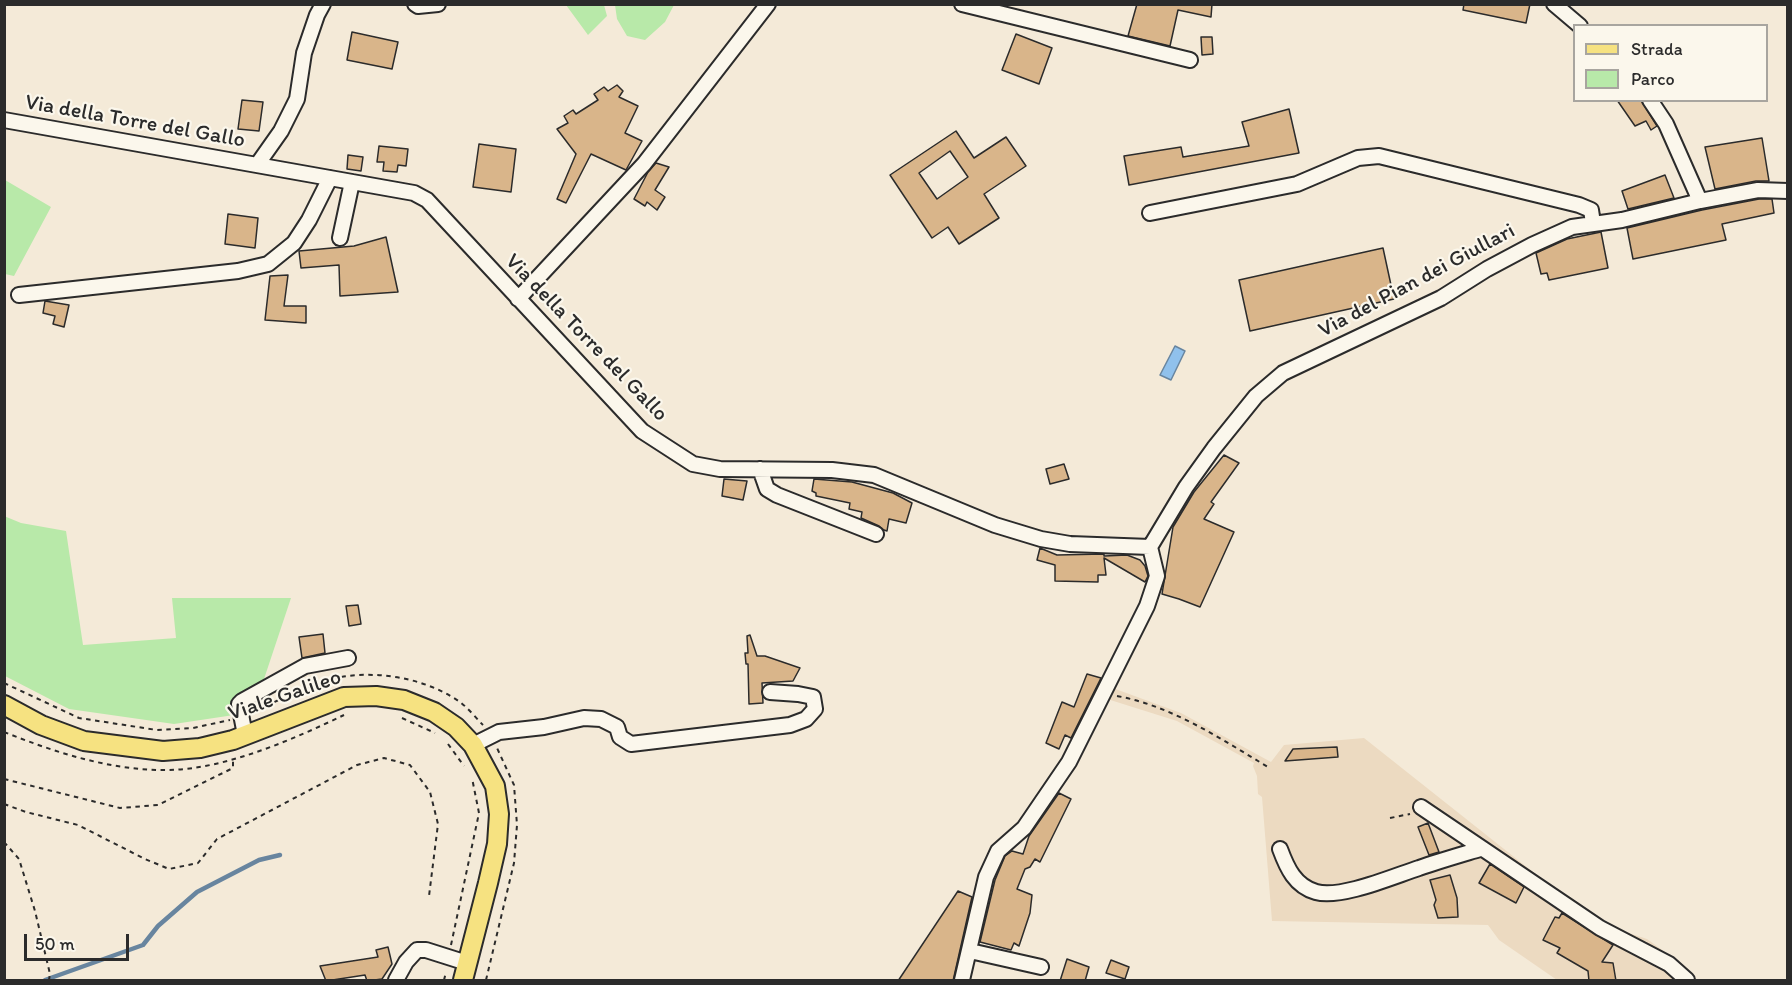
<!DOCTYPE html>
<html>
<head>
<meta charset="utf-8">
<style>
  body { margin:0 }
  #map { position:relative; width:1792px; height:985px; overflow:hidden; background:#f4ead8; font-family:Itim,sans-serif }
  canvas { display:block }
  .frame { position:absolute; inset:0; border:6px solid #2b2b2b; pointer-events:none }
  .legend { position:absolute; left:1573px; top:24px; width:195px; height:78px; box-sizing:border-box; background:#fbf7ec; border:2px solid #a8a59f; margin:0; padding:8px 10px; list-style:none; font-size:18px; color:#2b2b2b }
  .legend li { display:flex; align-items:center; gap:12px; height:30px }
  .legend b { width:30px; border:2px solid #a8a59f }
  .scale { position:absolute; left:24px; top:934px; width:105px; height:27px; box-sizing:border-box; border:3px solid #2b2b2b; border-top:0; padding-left:8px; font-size:18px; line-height:21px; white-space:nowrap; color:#2b2b2b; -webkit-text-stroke:4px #fbf7ec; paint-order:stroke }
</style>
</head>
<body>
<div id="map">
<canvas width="1792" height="985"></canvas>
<div class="frame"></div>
<ul class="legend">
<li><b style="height:8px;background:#f6e281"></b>Strada</li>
<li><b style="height:16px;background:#b8e9a9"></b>Parco</li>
</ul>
<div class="scale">50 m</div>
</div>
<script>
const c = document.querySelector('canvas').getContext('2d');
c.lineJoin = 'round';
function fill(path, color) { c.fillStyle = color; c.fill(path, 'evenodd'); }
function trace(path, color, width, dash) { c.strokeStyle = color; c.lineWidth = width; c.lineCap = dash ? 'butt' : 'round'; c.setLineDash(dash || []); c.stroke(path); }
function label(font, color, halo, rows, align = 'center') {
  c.font = font + ' Itim,sans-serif'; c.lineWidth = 4.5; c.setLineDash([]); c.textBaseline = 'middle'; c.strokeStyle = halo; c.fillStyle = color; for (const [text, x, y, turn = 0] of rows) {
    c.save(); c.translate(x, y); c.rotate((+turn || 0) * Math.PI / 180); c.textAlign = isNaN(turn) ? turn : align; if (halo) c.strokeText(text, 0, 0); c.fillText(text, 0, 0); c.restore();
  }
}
fill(new Path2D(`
  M1110,687L1181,713L1271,762L1284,745L1364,738L1586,914L1619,930L1647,939L1684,966L1694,980H1557L1499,940L1488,925L1272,921L1262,797L1258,794L1257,776L1253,766L1254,763L1177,721L1104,698Z`), '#ecdac1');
fill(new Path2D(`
  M566,5H604L607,16L588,35Z
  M615,5L616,4L674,5L665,22L645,40L627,36L617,19Z
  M5,180L51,207L14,276L5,274Z
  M4,516L21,523L66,531L83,645L176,638L172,598H291L262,685L233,703L234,715L174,724L69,709L5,676Z`), '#b8e9a9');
const water = new Path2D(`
  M1175,346L1185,351L1171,380L1160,375Z`);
fill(water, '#90c1ec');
trace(water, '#68859f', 1.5);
trace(new Path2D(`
  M45,980L143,945L158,926L197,892L259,860L280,855`), '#68859f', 4.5);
const building = new Path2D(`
  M1137,4H1212L1211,17L1178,10L1170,46L1128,36Z
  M1464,4H1530L1526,23L1463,10Z
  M352,32L398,42L392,69L347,60Z
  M1016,34L1052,48L1039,84L1002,70Z
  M1201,37H1212L1213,54L1202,55Z
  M617,85L623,91L619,97L638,106L625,133L642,141L626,170L591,154L566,203L557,199L576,154L557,129L568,123L564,116L573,110L576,114L598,100L594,94L604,87L608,91Z
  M242,100L263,102L259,131L238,129Z
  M1617,100H1641L1657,126L1651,130L1646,121L1635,126Z
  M1289,109L1299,153L1129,185L1124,156L1181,147L1183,157L1249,146L1242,122Z
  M956,131L974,158L1006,137L1026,166L984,194L999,218L959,244L948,227L932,238L890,175ZM950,151L968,177L937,199L919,173Z
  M1762,138L1769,181H1756L1715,189L1705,147Z
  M479,144L516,149L511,192L473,187Z
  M379,146L408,149L406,166L398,165L397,172L383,171L384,162H377Z
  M348,155L363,157L361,171L347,169Z
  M656,163L669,167L655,190L665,197L657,210L647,202L645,206L634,199L648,172Z
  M1665,175L1674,198L1628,209L1622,191Z
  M1759,199H1772L1774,213L1722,224L1726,240L1633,259L1627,228L1702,210Z
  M228,214L258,218L255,248L225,244Z
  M1601,232L1608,268L1549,280L1547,273L1541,274L1536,253L1567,239Z
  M386,237L398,292L340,296L339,265L301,268L299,251L354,246Z
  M1383,248L1394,299L1250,331L1239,280Z
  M288,275L284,306H306V323L265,320L270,276Z
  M45,301L69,305L64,327L53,324L55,316L43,313Z
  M1224,455L1239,463L1211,502L1214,504L1204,519L1234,532L1200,607L1179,599L1162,594L1173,527L1194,492Z
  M1064,464L1069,479L1050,484L1046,469Z
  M724,479L747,481L743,500L722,496Z
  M814,479L852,482L893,493L912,503L906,523L889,519L887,531L884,530L879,526L861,518L862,512L849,509L850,503L816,496V493L812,491Z
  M1040,548L1057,555L1104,554V556L1127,555L1140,560L1145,566L1148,576L1145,582L1104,558L1106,575H1098V582L1055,581V565L1037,560Z
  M358,605L361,624L349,626L346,606Z
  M323,634L325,653L302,658L299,637Z
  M750,635L757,656H765L800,668L793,681L762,683L763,703L749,704L748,664H746L745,653H748L747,636Z
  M1087,674L1101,678L1071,738L1065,735L1059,749L1046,743L1062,702L1074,707Z
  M1337,747L1338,757L1285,761L1293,749Z
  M1059,793L1071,799L1040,862L1035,859L1030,867L1025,869L1017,889L1032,895L1030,913L1019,946L1014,943L1011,950L980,942L995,880L1005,856L1012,851L1023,854L1029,836Z
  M1428,823L1439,852L1429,855L1418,827Z
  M1490,864L1524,887L1516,903L1479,883Z
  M1450,875L1457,898L1458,917L1438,918L1434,905L1436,900L1430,880Z
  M958,891L972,897L953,981H898Z
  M1562,913L1613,945L1602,962L1613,963L1616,981H1589L1588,971L1557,953L1560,948L1543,940L1555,917L1559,918Z
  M388,947L392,964L382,979L367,981L365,975L326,981L320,966L378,957L376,950Z
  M1067,959L1089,967L1085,981H1060Z
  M1111,960L1129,967L1125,979L1106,973Z`);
fill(building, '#d9b58a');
trace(building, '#2b2b2b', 1.5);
const minor = new Path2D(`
  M415,4L418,6L438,4
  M962,4L1190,60
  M1554,4L1580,26
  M1650,100L1666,124L1700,201
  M4,120L414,193L427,200L642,431L693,464L720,469L832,470L874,475L995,525L1041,539L1070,544L1150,547
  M257,165L281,131L297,99L304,53L317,15L323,4
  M1150,213L1297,184L1358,158L1379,156L1579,205L1591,210L1593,223
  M340,238L352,182
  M19,295L238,271L268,264L294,243L309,220L330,178
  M518,299L644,164L768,4
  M760,469L767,489L777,495L876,534
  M1150,547L1186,487L1214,448L1256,396L1283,373L1441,298L1487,269L1532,245L1572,227L1622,220L1700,201L1758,190L1788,191
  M245,735L239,704L242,701L305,666L348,658
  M473,745L499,732L544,727L584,718L601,719L617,727L620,737L631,744L790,725L806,719L815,709L813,697L798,694L770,692
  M1421,807L1600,928L1669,964L1687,980
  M1280,849C1287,868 1295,886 1316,892C1341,899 1394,876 1419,868C1439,861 1460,855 1480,849
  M970,951L1041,967
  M396,980L406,962L417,950H426L467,963
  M962,980L986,877L998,851L1024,828L1069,762L1147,606L1157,576L1150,547`);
const major = new Path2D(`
  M4,705L41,725L84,741L163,751L200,748L233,740L344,697L376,696L404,700L434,712L456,727L473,745L495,786L499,814L497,844L488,883L463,980`);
trace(minor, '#2b2b2b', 18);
trace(major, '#2b2b2b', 22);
trace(new Path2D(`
  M4,683L79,718L157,730L193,728L230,720
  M1117,696C1172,706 1221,739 1268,767
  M258,710C279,700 308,685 331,679C373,669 424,677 460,702C468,708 476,718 483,725
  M402,718L435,733
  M4,732C57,753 112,771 169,770C226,769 294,739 344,715
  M448,744L464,766
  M4,779L120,808L158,805L233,768V758
  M4,804L26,812L78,825L145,859L169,869L198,863L217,839L357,765L384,758L410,765L430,792L438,824L429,896
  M1390,818L1410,814
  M4,842L19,859L35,911L50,974L49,980
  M451,945L479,813L472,778
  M444,980L446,972
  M486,980L514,863L517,825L514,785L497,748`), '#2b2b2b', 2, [4.5, 4.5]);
trace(minor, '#fbf7ec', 14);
trace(major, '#f6e281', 18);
label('22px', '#2b2b2b', '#fbf7ec', [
  ["Via della Torre del Gallo",135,122,10],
  ["Via del Pian dei Giullari",1417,281,-28],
  ["Via della Torre del Gallo",586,338,46],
  ["Viale Galileo",285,696,-19]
]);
</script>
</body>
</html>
